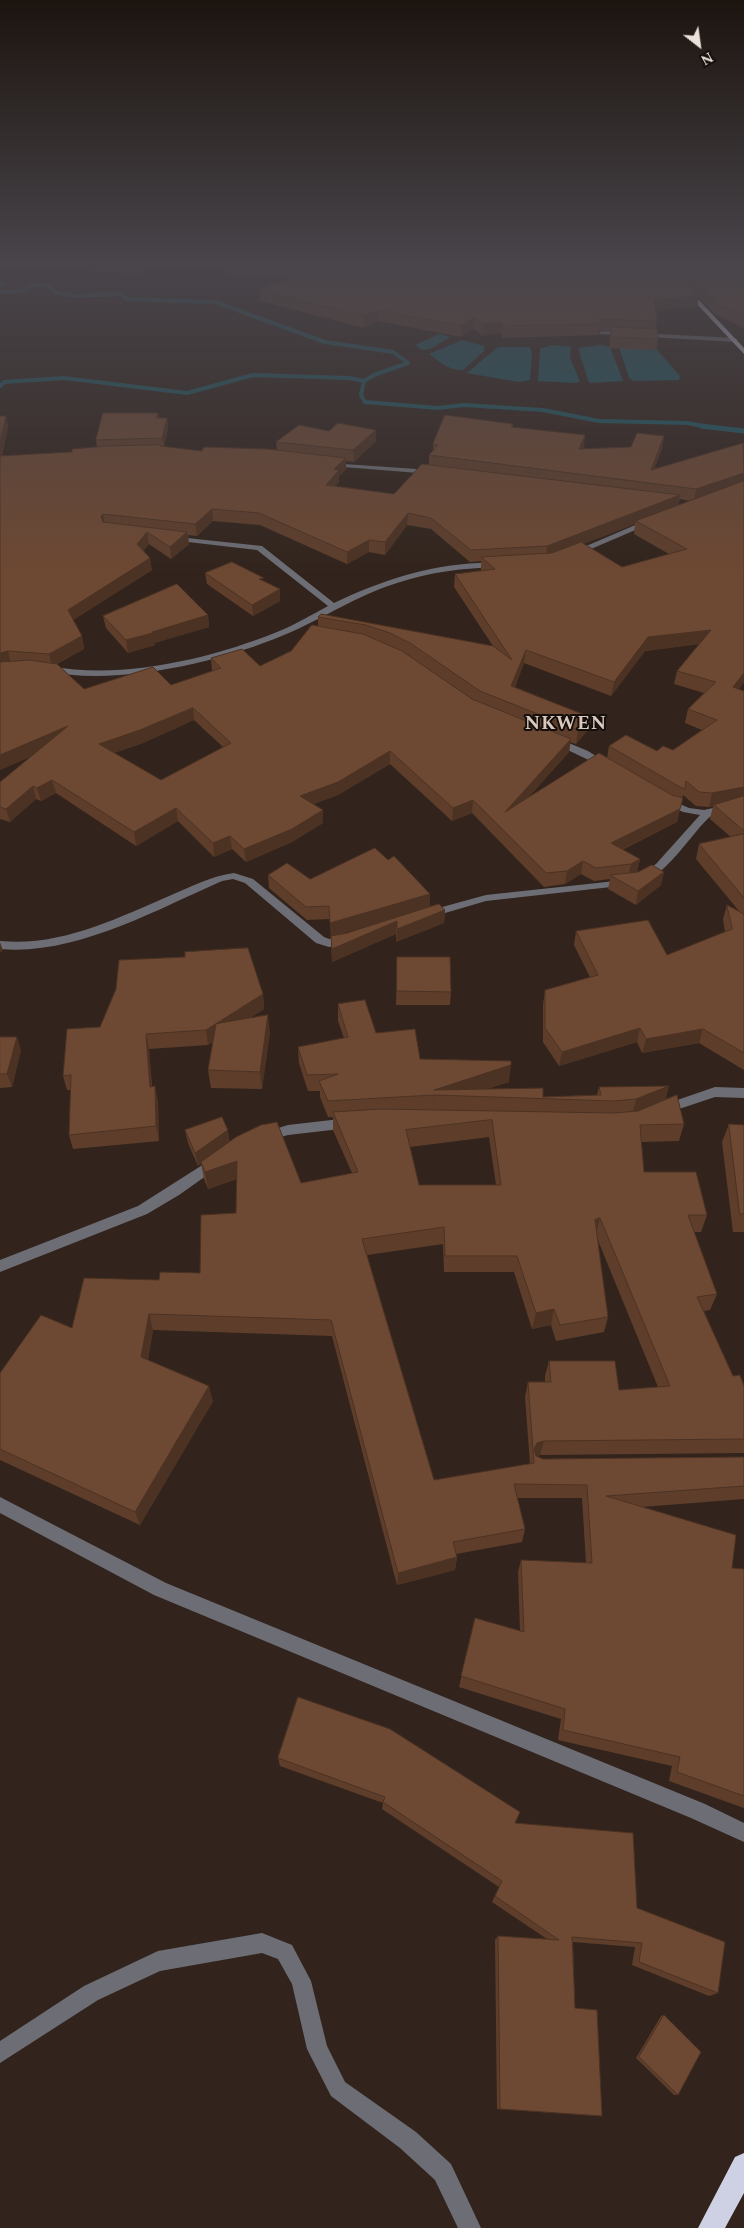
<!DOCTYPE html>
<html>
<head>
<meta charset="utf-8">
<style>
  body { margin:0 }
  #map { position:relative; width:744px; height:2228px; overflow:hidden; background:#32241c; font-family:Spectral,serif }
  canvas { display:block }
  .north { position:absolute; left:674px; top:20px; width:50px; height:50px; -webkit-text-stroke:4px #150f0c; paint-order:stroke; rotate:150deg; font-size:14px; font-weight:700; line-height:20px; text-align:center; color:#eae1db }
  .north::after { content:''; display:block; margin:auto; width:18px; height:22px; background:#eae1db; clip-path:polygon(50% 0,100% 100%,50% 72%,0 100%) }
</style>
</head>
<body>
<div id="map">
<canvas width="744" height="2228"></canvas>
<div class="north">N</div>
</div>
<script>
const c = document.querySelector('canvas').getContext('2d');
c.lineJoin = 'round';
function fill(path, color) { c.fillStyle = color; c.fill(path, 'evenodd'); }
function trace(path, color, width, dash) { c.strokeStyle = color; c.lineWidth = width; c.lineCap = dash ? 'butt' : 'round'; c.setLineDash(dash || []); c.stroke(path); }
function label(font, color, halo, rows, align = 'center') {
  c.font = font + ' Spectral,serif'; c.lineWidth = 4; c.setLineDash([]); c.textBaseline = 'middle'; c.strokeStyle = halo; c.fillStyle = color; for (const [text, x, y, turn = 0] of rows) {
    c.save(); c.translate(x, y); c.rotate((+turn || 0) * Math.PI / 180); c.textAlign = isNaN(turn) ? turn : align; if (halo) c.strokeText(text, 0, 0); c.fillText(text, 0, 0); c.restore();
  }
}
fill(new Path2D(`
  M440,334L450,337L430,349L422,350L415,345Z
  M462,340L484,346V351L463,370C450,371 440,362 429,354Z
  M552,345L571,347L570,358L580,381L576,383L538,381L540,349Z
  M601,345L610,347L623,381L590,383L588,380L578,348Z
  M618,345H653L680,376L679,380L633,381L629,377Z
  M498,347H530L532,353L530,380L519,382L467,373Z`), '#1e5962');
trace(new Path2D(`
  M0,283L3,284L0,287
  M0,292L22,291L34,285L49,286L55,292L73,296L121,294L127,299L215,302L325,342L393,352L408,363L374,375L364,381
  M0,386L4,382L64,378L187,393L253,375L349,378L364,381L361,395L365,402L438,408L464,405L543,410L599,421L688,423L707,427`), '#1e5962', 4);
trace(new Path2D(`
  M701,426L744,431`), '#1e5962', 5);
fill(new Path2D(`
  M601,331L735,338L738,340L735,342L599,334Z
  M329,463L431,470L434,472L431,474L331,466L329,465Z
  M647,520L654,522L577,555L570,553Z
  M168,536L262,546L334,603C380,581 428,565 479,563C487,563 496,561 502,565L498,567C464,568 430,572 397,583C357,595 323,619 284,635C220,662 115,687 47,671V667L50,666C121,680 210,659 277,632C295,625 311,615 328,606L257,550L171,540H168Z
  M554,737L588,751L610,765L608,767C602,768 561,746 551,742L549,740Z
  M666,798L689,808L704,810L744,801V807C735,810 718,811 711,816C695,828 661,885 640,879V875L656,864L700,815L683,812L661,801Z
  M234,873L253,879L324,937L329,939L347,936L352,940L351,943L329,947L316,943L245,883L233,879L222,881C156,910 74,956 0,949V941C59,947 116,919 169,896C191,887 211,876 234,873Z
  M625,880L630,883L629,885L486,901L428,918L423,914L424,912L486,895Z
  M715,1087L744,1088V1098L715,1097L664,1114L660,1112L658,1109L660,1106Z
  M349,1118L353,1120L355,1123L353,1126L349,1128L288,1135L266,1141L262,1139L260,1136L262,1133L288,1125Z
  M215,1157L220,1158L221,1162L220,1166L179,1195L147,1214L0,1272V1260L138,1206Z
  M0,1497L166,1583L705,1804L744,1823V1842L691,1818L154,1595L0,1513Z
  M262,1933L292,1945L311,1981L327,2046L345,2082L416,2132L451,2164L481,2228H458L435,2180L400,2148L331,2096L307,2049L292,1984L278,1959L262,1953L160,1971L98,2000L0,2063V2041L84,1986L158,1951Z`), '#6d6e75');
fill(new Path2D(`
  M660,265H666L744,348V354Z
  M744,2153V2193L725,2228H698L735,2157Z`), '#ced1e3');
fill(new Path2D(`
  M32,265H154L140,274Z
  M224,265H644L649,268L675,271L676,265H744V328L714,314L699,297L697,307L656,311L657,321L655,329L658,339L656,350L610,348V337L611,331L599,330V335L502,338L501,333L482,336L474,329L461,337L378,321L364,328L260,301L259,290L289,279L225,274Z
  M158,413L159,418H167L168,428L164,447L202,451L277,450L276,442L376,441L354,462L346,461V469L339,476V482L336,486L394,494L429,464V455L433,451V444L513,424V427L584,447L583,449L631,447L664,436L662,449L654,469L744,443V682L739,689L744,691V1070L699,1043L642,1053L637,1042L559,1066L543,1042V1005L545,990L590,977L574,945L576,931L667,955L725,932L723,919L727,905L739,911L696,859L699,844L731,837L710,819L713,806L709,807L696,806L683,795L677,822L622,850L640,859L637,872L636,873L661,885L636,905L608,889L610,879L594,881L581,874L565,884L544,887L472,813L452,821L390,764L338,795L313,804L323,810V823L292,842L246,862L232,849L214,857L178,821L136,846L56,793L41,801L36,799L10,822L0,819V782L32,756L0,770V416H6L8,427L2,456L72,452L97,447L96,440ZM680,499L690,501L678,505ZM213,521L260,525L347,564L369,552L385,555L407,525L431,529L470,562L481,561V571L455,574L454,587L493,646L321,614L318,617V626L291,651L260,666L211,658L212,671L171,685L84,689L57,664L84,649L82,636L73,620L152,570L143,551L149,544L171,559L189,544L188,535L197,536ZM635,524L634,534L669,554L622,567L583,544ZM699,644L677,671L674,684L704,693L688,709L685,723L702,730L673,750L657,751L609,746L607,758L528,798L569,752L570,742L576,744L587,731L590,717L515,687L524,663L611,696L645,651ZM194,720L223,747L161,780L114,753L143,743Z
  M205,573L264,581L280,589V601L253,616L207,584Z
  M208,615L209,627L154,643L155,645L128,653L106,628L103,616Z
  M268,875L310,879L445,910L444,923L396,942V934L332,962L330,919L307,920L269,888ZM380,922L347,933L340,934Z
  M397,957L451,992L450,1005H396Z
  M263,994L264,1009L250,1018L270,1032L262,1089L211,1088L208,1070L213,1042L208,1045L149,1049L152,1086L158,1101L159,1141L73,1149L69,1135L71,1090H67L63,1076L100,1027Z
  M338,1004L376,1033L420,1059L509,1082L487,1089L543,1097L597,1095L599,1087L665,1100L684,1124L679,1141L641,1142L644,1172L707,1215L701,1232H694L717,1294L710,1310L704,1311L733,1376L744,1386V1453L540,1455L537,1456L543,1459L744,1457V1499L642,1507L732,1568L744,1569V1808L669,1781L672,1766L558,1740L561,1719L459,1687L475,1618L520,1631L518,1572L521,1560L586,1563L582,1498H517L525,1529L522,1542L456,1554L457,1557L455,1570L397,1585L332,1336L153,1330L148,1360L213,1401L140,1525L0,1460V1373L72,1328L159,1280L200,1273L236,1213L237,1179L208,1189L204,1179L201,1163L198,1166L188,1143L185,1130L230,1142L301,1183L352,1173L333,1130V1117H328L320,1097V1091H308L299,1063L298,1047L344,1038L338,1021ZM489,1137L496,1185H419L410,1147ZM597,1238L658,1387L619,1390L549,1361L545,1376V1382H528L525,1397L530,1464L434,1480L367,1255L443,1244L444,1272H514L532,1329L551,1325L556,1341L604,1332L608,1317Z
  M0,1037L21,1050L12,1087L0,1088Z
  M729,1124L744,1125V1232H733L722,1142Z
  M278,1758L515,1823L637,1908L718,1993L709,1996L632,1965L635,1947L573,1942L575,2008L602,2116L497,2109L495,1940L498,1936L547,1939L492,1902L499,1887L382,1809L383,1803L280,1766Z
  M664,2015L678,2095H674L636,2058L661,2016Z`), '#5e3e2b');
fill(new Path2D(`
  M139,265H154L140,274Z
  M699,296L697,307L653,311L654,300Z
  M378,310V321L364,328V316Z
  M474,317V329L461,337V326Z
  M502,322L501,333L482,336L483,324Z
  M6,416L8,427L1,460L0,461V442Z
  M167,418L168,428L164,448L162,438Z
  M376,430V441L354,462L353,450Z
  M585,435L584,447L577,462L579,449Z
  M664,436L662,449L649,482L651,470Z
  M346,458V469L339,476V482L326,497V485L334,469Z
  M744,473V485L694,501L696,489Z
  M680,495L678,507L636,521L635,524L546,558L547,546Z
  M212,509L213,521L197,536L195,524Z
  M408,513L407,525L385,555V542Z
  M103,514L105,526L103,528L101,516Z
  M147,532L149,544L138,557L137,544Z
  M187,532L189,544L171,559L170,547Z
  M369,540V552L347,564V552Z
  M150,558L152,570L70,622L68,610Z
  M280,589V601L253,616L252,605Z
  M208,615L209,627L154,643L155,645L128,653L126,640L152,632Z
  M711,630L708,643L645,651L611,696L614,682L648,637Z
  M82,636L84,649L52,666L49,654Z
  M526,650L524,663L510,700L511,686Z
  M8,651L11,664L0,667V653Z
  M744,673V682L730,700L733,687Z
  M193,708L194,720L143,743L102,757L99,744Z
  M590,717L587,731L576,744L578,730Z
  M68,726L70,739L0,770V755Z
  M571,739L569,752L503,826L505,812Z
  M390,751V764L338,795L300,809V796Z
  M52,780L56,793L41,801L37,788Z
  M33,786L36,799L10,822L6,809Z
  M744,787V800L714,805L713,806L709,807L712,793Z
  M473,800L472,813L452,821L453,808Z
  M176,808L178,821L136,846L134,832Z
  M680,809L677,822L608,856L611,843Z
  M323,810V823L292,842L246,862L244,849Z
  M230,836L232,849L214,857L213,843Z
  M640,859L637,872L628,877L631,864Z
  M583,861L581,874L565,884L567,871Z
  M664,872L661,885L636,905L638,891Z
  M430,894V908L331,937L330,923Z
  M445,910L444,923L396,942L397,929Z
  M397,921L396,934L332,962V949Z
  M0,942L3,951L0,952Z
  M263,994L264,1009L208,1045L206,1030Z
  M268,1015L270,1032L262,1089L260,1072Z
  M640,1028L637,1042L559,1066L562,1052Z
  M703,1029L699,1043L642,1053L646,1039Z
  M146,1034L149,1049L153,1101L150,1087Z
  M17,1037L21,1050L12,1087L7,1074Z
  M511,1065L509,1082L463,1096L434,1095L433,1106L434,1090Z
  M155,1086L158,1101L159,1141L156,1126Z
  M669,1086L665,1102L632,1115L636,1099Z
  M228,1130L230,1143L198,1166L195,1153Z
  M237,1161L239,1178L208,1189L205,1172Z
  M600,1218L596,1235L595,1220Z
  M554,1309L551,1325L532,1329L536,1313Z
  M149,1314L153,1330L145,1373L141,1357Z
  M209,1386L213,1401L140,1525L135,1512Z
  M544,1441L540,1455L533,1457V1451L537,1443Z
  M457,1557L455,1570L397,1585L398,1573Z`), '#4c3223');
const building = new Path2D(`
  M248,265H644L649,268L661,265H669L699,296L654,300L657,321L601,319L599,320L600,324L503,326L502,322L483,324L474,317L461,326L378,310L364,316L259,290L312,270Z
  M680,265H744V316L716,303Z
  M612,327L657,329L658,339L612,337Z
  M103,413H158L156,418H167L162,438L96,440Z
  M445,415L513,424L511,427L585,435L579,449L631,447L637,433L664,436L651,470L743,443L744,473L696,489L429,455L438,445L433,444Z
  M0,416H6L0,442Z
  M338,423L376,430L353,450L276,442L299,425L329,431Z
  M160,445V446L202,451L204,447L267,449L346,458L334,469L339,470L326,485L394,494L422,464L680,495L547,546L471,550L431,518L408,513L385,542L369,540L347,552L259,513L212,509L195,524L103,514L101,516L103,522L187,532L170,547L147,532L137,544L150,558L68,610L82,636L49,654L8,651L0,653V456L72,452V449L108,446Z
  M744,481V673L733,687L744,691V787L712,793L699,792L686,781L685,789L680,787L609,746L626,735L657,751L663,746L673,750L717,720L688,709L716,682L677,671L711,630L648,637L614,682L526,650L511,686L590,717L578,730L480,691L410,643L390,633L366,625L318,617L321,614L493,646L512,660L455,574L495,569L481,557L552,553L581,542L622,567L687,549L636,521Z
  M232,562L264,578L259,579L280,589L252,605L205,573Z
  M177,584L208,615L152,632L153,633L126,640L103,616Z
  M312,625L363,634L402,651L472,699L571,739L505,812L599,753L672,795L683,798L680,809L611,843L640,859L631,864L596,868L583,861L567,871L546,873L473,800L453,808L390,751L338,782L300,796L323,810L292,829L244,849L230,836L213,843L176,808L134,832L52,780L37,788L33,786L6,809L0,807V782L68,726L0,755V662L29,660L57,664L84,689L153,667L171,685L221,668L211,658L242,649L260,666L291,651ZM193,708L231,743L161,780L99,744L140,730Z
  M744,796V831L714,805Z
  M744,834V898L699,844Z
  M375,848L388,860L394,856L430,894L330,923L329,906L306,907L268,875L287,863L310,879Z
  M652,865L664,872L638,891L610,875L638,872Z
  M439,904L445,910L397,929V921L332,949L331,936L347,933Z
  M727,905L744,914V1053L703,1029L646,1039L640,1028L562,1052L545,1028V990L598,975L576,931L648,920L667,955L732,929Z
  M248,948L263,994L206,1030L146,1034L150,1087L155,1086L156,1126L69,1135L71,1075L63,1076L67,1029L100,1027L116,989L119,960L185,957V952Z
  M397,957H450L451,992L397,991Z
  M365,1000L376,1033L415,1029L420,1059L511,1061V1065L434,1090L543,1088V1097L601,1095L599,1087L669,1086L636,1099L614,1101L434,1095L328,1101L319,1081L338,1074L307,1075L298,1047L348,1037L338,1004Z
  M268,1015L260,1072L208,1070L216,1024Z
  M0,1037H17L7,1074H0Z
  M677,1095L684,1124L640,1125L644,1172H696L707,1215H688L717,1294L697,1297L733,1376L740,1375L744,1386V1439L544,1441L537,1443L534,1449L536,1456L543,1459L744,1457V1486L606,1496L736,1535L732,1568L744,1569V1796L677,1772L680,1757L563,1730L565,1709L461,1676L475,1618L524,1632L521,1560L592,1563L587,1485L514,1484L525,1529L453,1542L457,1557L398,1573L331,1320L149,1314L141,1357L209,1386L135,1512L0,1449V1373L41,1315L72,1328L84,1278L159,1280L160,1272L200,1273L201,1215L236,1213L237,1161L205,1172L201,1162L236,1137L261,1125L277,1122L301,1183L358,1172L333,1112L381,1109L614,1113L638,1111ZM492,1120L501,1185H419L406,1130ZM600,1218L670,1386L619,1390L615,1361H549L551,1382H528L534,1463L434,1480L362,1239L444,1227L445,1256H517L536,1313L554,1309L560,1325L608,1317L595,1220Z
  M222,1117L228,1130L195,1153L185,1130Z
  M729,1124L744,1125V1214H740Z
  M298,1697L390,1729L520,1812L515,1823L633,1833L637,1908L725,1942L718,1993L639,1962L642,1943L572,1937L575,2008L597,2010L602,2116L500,2109L498,1936L559,1940L495,1896L502,1881L383,1802L385,1797L278,1758Z
  M664,2015L701,2052L678,2095L639,2057Z`);
fill(building, '#6d4832');
trace(building, '#4c3223', 1);
const sky = c.createLinearGradient(0, 0, 0, 577);
sky.addColorStop(0, '#1c140f');
sky.addColorStop(0.46, '#49454b');
sky.addColorStop(1, '#49454b00');
c.fillStyle = sky;
c.fillRect(0, 0, 744, 577);
c.letterSpacing = '1px';
label('bold 19px', '#dac8be', '#150f0c', [
  ["NKWEN",566,725]
]);
c.letterSpacing = '0px';
</script>
</body>
</html>
